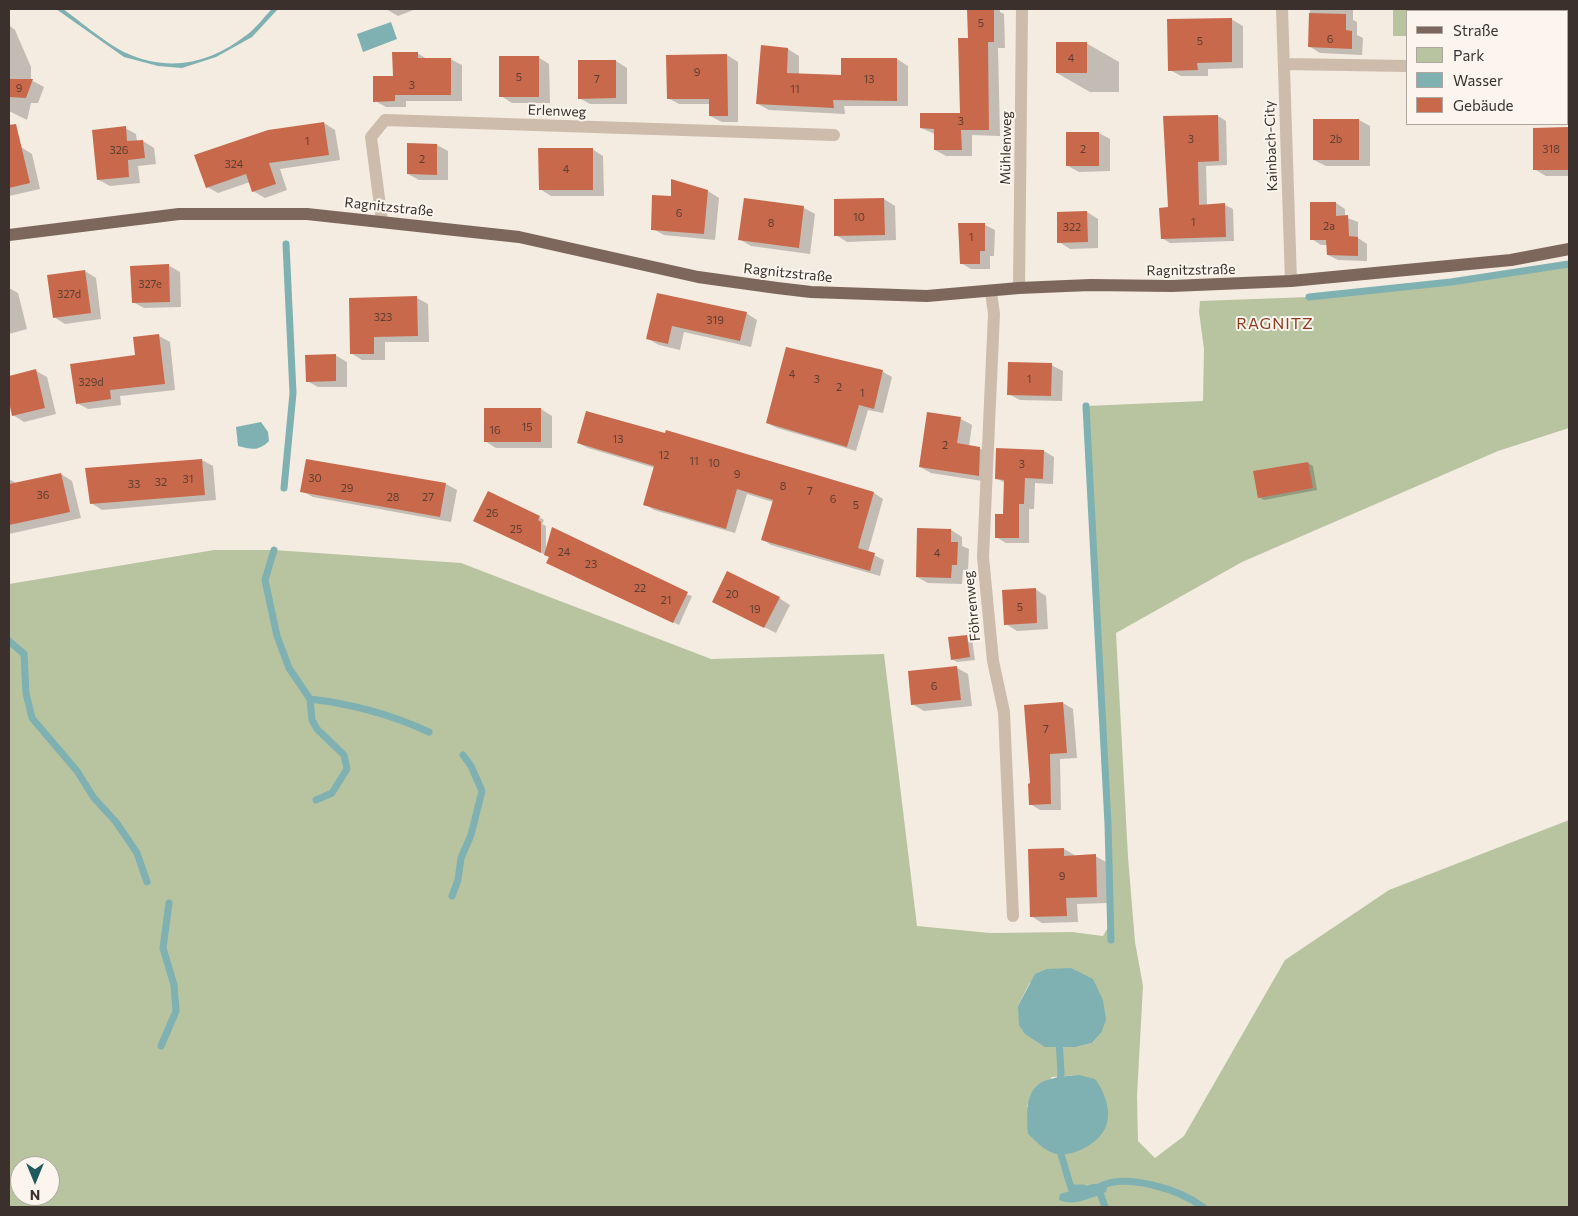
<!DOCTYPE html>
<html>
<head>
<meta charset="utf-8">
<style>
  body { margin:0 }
  #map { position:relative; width:1578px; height:1216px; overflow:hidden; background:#f4ebe1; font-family:Commissioner,sans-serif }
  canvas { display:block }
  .frame { position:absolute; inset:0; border:10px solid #3b302b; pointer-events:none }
  .legend { position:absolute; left:1406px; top:10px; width:162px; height:115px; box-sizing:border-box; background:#fbf5ee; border:1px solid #aea6a0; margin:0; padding:6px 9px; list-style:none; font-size:15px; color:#3b302b }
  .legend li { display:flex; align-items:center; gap:10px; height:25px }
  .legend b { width:25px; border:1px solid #aea6a0 }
  .north { position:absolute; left:10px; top:1156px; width:50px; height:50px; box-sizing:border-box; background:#fbf5ee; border:1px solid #aea6a0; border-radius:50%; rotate:180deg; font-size:14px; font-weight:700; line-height:20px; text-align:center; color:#3b302b }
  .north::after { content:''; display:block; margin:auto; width:18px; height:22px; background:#1f5a5e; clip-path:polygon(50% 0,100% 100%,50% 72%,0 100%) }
</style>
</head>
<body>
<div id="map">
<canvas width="1578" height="1216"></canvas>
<div class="frame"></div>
<ul class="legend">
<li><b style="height:6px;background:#7d675c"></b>Straße</li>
<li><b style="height:14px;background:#b8c4a0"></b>Park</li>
<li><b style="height:14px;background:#7fb0b2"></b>Wasser</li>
<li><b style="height:14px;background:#c8694b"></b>Gebäude</li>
</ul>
<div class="north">N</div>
</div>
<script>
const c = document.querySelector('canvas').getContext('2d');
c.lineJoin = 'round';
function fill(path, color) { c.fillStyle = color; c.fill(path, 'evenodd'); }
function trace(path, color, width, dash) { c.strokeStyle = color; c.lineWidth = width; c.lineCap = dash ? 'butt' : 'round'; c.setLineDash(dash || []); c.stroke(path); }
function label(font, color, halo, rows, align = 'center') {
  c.font = font + ' Commissioner,sans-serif'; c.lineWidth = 4; c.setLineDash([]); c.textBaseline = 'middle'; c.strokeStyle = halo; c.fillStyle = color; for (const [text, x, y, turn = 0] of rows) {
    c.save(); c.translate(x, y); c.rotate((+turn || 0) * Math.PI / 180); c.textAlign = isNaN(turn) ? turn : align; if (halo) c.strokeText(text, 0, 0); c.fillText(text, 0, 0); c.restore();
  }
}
fill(new Path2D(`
  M1393,9H1458V11H1407V36H1393Z
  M1569,264V428L1498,451L1242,562L1116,633L1128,857L1135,942L1143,986L1137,1096L1138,1141L1155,1158L1184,1136L1285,960L1389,890L1569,820V1207H9V584L214,550H274L461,563L711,659L884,654L917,926L990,933L1072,932L1103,936L1110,924L1108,824L1086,406L1203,401L1204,349L1199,312L1200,301L1309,297L1451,282ZM1030,982L1101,1033L1092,1043L1076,1047L1018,1006ZM1079,1075L1026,1107L1052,1077ZM20,1166H50V1196H20Z`), '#b8c4a0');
fill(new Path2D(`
  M56,9H63C81,22 107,44 126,53C171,73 211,63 248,34C257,27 264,17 272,9H278L252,37L216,57L182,68L158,66L124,57Z
  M391,22L397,39L363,52L357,34Z
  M261,422L268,432L269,441C258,452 251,449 238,446L236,427Z
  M1071,968L1093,979L1103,1000L1106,1020L1101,1033L1092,1043L1076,1047H1045L1025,1034L1019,1025L1018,1006L1035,974L1047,969Z
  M1079,1075L1095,1079C1104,1091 1112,1110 1106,1126C1100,1143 1074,1157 1056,1154C1044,1151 1036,1141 1028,1134C1025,1087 1032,1078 1079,1075Z
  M1093,1184H1104L1107,1188L1106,1192C1092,1197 1075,1207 1059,1200L1060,1194Z`), '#7fb0b2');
fill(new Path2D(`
  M386,9H416L398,16Z
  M968,9H1000V12L1004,14L1005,48H998L1000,136L972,135V156H946L935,150V134L921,128L961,114L969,39Z
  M1310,9H1353V20L1357,22V35L1363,38L1362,55L1320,53L1309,46Z
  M1231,19L1243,26V68L1208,69V76H1181L1170,70Z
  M9,25L15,30L31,67V80L44,87L38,103H31L27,120L9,111Z
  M1567,28L1569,29V55H1567Z
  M1086,43L1119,62V92H1090L1057,73Z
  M762,46L788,49L799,56V75L842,76L897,59L908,66V106H844L845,114L769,110L758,104Z
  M417,53L427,59H450L462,65V101H406V107H386L375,101Z
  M727,55L738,62V122H722L710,116V104H679L668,98Z
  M538,57L549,64L550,103H512L501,96Z
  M616,61L627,68V104H590L579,98Z
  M1218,116L1226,121L1227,165L1206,166L1207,205H1225L1233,209L1234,241L1170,243L1162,238L1169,209Z
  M1359,120L1370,126V166H1326L1314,160Z
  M324,123L335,130L340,160L280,169L287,190L265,198L253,191L250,182L218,193L207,187Z
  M125,128L136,134L137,142L143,141L154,148L156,164L138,166L140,183L110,186L99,180Z
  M1569,128V176H1546L1534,169V129Z
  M1099,133L1110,139V171L1079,172L1068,166Z
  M437,145L448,151V180H419L408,174Z
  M21,147L32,154L40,189L9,196V150Z
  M592,149L603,156L604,196H551L540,189Z
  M708,191L719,198L715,240L664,235L653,229L672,198Z
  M884,199L895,206L896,240L847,242L836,235Z
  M1336,203L1345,209V217L1358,222V238L1367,244V261L1338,260L1328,255V245H1321L1312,239Z
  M804,208L815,214L810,254L751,246L739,239Z
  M1087,212L1098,219V248L1070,249L1059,242Z
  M985,225L995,230L994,256H990V269H971L961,263Z
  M168,265L180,272L181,307L144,308L133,302Z
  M85,271L96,278L101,319L65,324L54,317Z
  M9,288L18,293L27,329L9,334Z
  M658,294L746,313L757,320L751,347L684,332L680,350L659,345L648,339Z
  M417,298L428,304L429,342H385V360H362L351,353Z
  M159,336L170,342L175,390L120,396L121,405L88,409L77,403Z
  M787,349L883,372L892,377L883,413L868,410L856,451L777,428L767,423Z
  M335,355L347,362V387H318L307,381Z
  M1051,365L1063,371L1062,401L1020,400L1008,394Z
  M36,371L47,377L56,414L24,422L13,415L9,397V377Z
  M485,409H541L552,416V448H496L485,441Z
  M928,414L961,419L972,425L969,446L979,448L991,454L989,482L931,473L920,467Z
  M667,431L874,493L883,499L868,552L884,560L880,576L771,545L762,539L773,502L747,494L735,533L654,510L645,504L655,468L588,448L578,443L665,435Z
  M1044,451L1054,457L1053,484L1035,483L1034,509H1029V543H1006L996,537L1004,515L1005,483L996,478Z
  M202,460L213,466L216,500L102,510L91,503Z
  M1308,463L1313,466L1317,490L1264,500L1259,497Z
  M61,474L72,481L81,518L9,534V479L16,483Z
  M446,484L457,490L451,522L313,497L302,491Z
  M539,517L544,520L542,524L546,526V550L692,596L679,625L553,565L550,557L480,523Z
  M918,530H951L962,537V546L969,549L968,571L963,570L962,584L928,583L917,577Z
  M1035,589L1046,596L1048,629L1017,631L1006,624Z
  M779,598L790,605L776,633L724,607Z
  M967,636L972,639L975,660L957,662L952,659Z
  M957,668L968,674L972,706L924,711L912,704L909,672Z
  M1063,703L1073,709L1077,758L1060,759L1061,810H1040L1030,804L1032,785L1026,706Z
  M1064,849L1076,856H1095L1106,862L1108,903L1077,904L1078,922L1042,923L1031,916Z`), '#0003');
trace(new Path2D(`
  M1309,297L1451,282L1569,264
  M1086,406L1108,824L1111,940
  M284,488L293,393L286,244
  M274,550L265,580L277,636L289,668L310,699C353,704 390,714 429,732
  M9,641L24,654L26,693L32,718L77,771L94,798L116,822L137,853L147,882
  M310,699L312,720L317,729L344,755L347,769L332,793L316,800
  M452,896L458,880L461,858L471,835L482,791L471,766L463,755
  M1059,1040L1061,1072L1060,1084
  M161,1046L176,1011L174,985L163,948L169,903
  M1061,1145V1154L1071,1188H1083
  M1098,1187L1105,1207
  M1099,1187C1126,1172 1180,1190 1203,1207`), '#7fb0b2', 7);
fill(new Path2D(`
  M967,9H994V42H988L989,130H961L962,150H934V129L920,128V113H960L958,38H968Z
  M1309,13L1346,14V30L1352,31V49L1308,47Z
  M1232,18V62L1197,63L1198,70L1168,71L1167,19Z
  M1056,42H1087V73H1056Z
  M761,45L788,48L787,73L841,75V58H897V101L833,100L834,108L756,104Z
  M392,52H418V58H451V95H395V101L373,102V76H393Z
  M727,54L728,116H709V99H667L666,55Z
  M499,56H539V97H499Z
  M578,60H616V98L578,99Z
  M9,79H33L26,98L9,97Z
  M1218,115L1219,161L1198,162L1199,205L1225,203L1226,237L1161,239L1159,208L1168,207L1163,116Z
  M1313,119H1359V160H1313Z
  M324,122L329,155L269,163L276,184L252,192L246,174L206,188L194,155L268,130Z
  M16,124L30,183L9,188V125Z
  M126,126L127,141L143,140L145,158L128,160L129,177L97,180L92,130Z
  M1569,127V170H1533V128Z
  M1066,132H1099V166H1066Z
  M407,143L437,144V175L407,174Z
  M538,148H593V190H539Z
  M671,179L708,190L704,234L651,230L652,195L671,196Z
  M744,198L804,206L799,248L738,240Z
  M884,198L885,235L834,236V199Z
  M1310,202H1336V216L1348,215L1349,236L1358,237V256L1327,255L1326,240H1310Z
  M1087,211L1088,242L1057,243V212Z
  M958,223H985V251H980V264H960Z
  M169,264L170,302L132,303L130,266Z
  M85,270L91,313L53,318L47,275Z
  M657,293L747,312L740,341L672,326L668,344L646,339Z
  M417,296L418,336L374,337V354H350L349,298Z
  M159,334L165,384L110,390L111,399L76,404L70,364L135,355L133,337Z
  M786,347L883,370L874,409L859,405L847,447L766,423Z
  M336,354V381L306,382L305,355Z
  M1008,362L1052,363L1051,396L1007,395Z
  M36,369L45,408L12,416L9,402V376Z
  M484,408H541V442H484Z
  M586,411L665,433L666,430L874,492L858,548L875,553L870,571L761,540L773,500L737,489L726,529L643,505L654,466L577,443Z
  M927,412L961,417L957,443L980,447L979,476L919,467Z
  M996,448L1044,450L1043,479L1025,478L1024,504H1019V538H995V514H1003L1004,480L995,479Z
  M202,459L205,495L90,504L85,468Z
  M306,459L446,483L440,517L300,492Z
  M1308,462L1313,488L1258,498L1253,471Z
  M61,473L70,512L9,525V484Z
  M488,491L540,516L538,520L541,522V553L473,521Z
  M552,527L688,592L673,623L546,563L549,557L544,555Z
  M917,528L951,529V542H958L957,565H952L951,578L916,577Z
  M727,571L780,597L764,628L712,602Z
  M1036,588L1037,623L1004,625L1002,590Z
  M967,635L970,657L951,660L948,637Z
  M957,666L961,700L911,705L908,671Z
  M1063,702L1067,753L1050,754L1051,804L1029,805L1028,784L1030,783L1024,705Z
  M1064,848V856L1096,854L1097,897L1066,898L1067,916L1030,917L1028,849Z`), '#c8694b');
trace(new Path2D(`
  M1282,9L1291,281
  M1284,64L1407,66
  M382,221L371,137L385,120L834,135
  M1019,288L1022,9
  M991,292L994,314L983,557L993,661L1004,712L1013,916`), '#cdbbac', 12);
trace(new Path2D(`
  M9,235L179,214H307L519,237L698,277L777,288L811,292L927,296L1019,288L1090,285L1172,286L1291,281L1511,260L1569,249`), '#7d675c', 12);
label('11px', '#5e3e33', null, [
  ["5",981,23],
  ["6",1330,39],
  ["5",1200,41],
  ["4",1071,58],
  ["9",697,72],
  ["5",519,77],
  ["7",597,79],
  ["13",869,79],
  ["3",412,85],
  ["9",19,88],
  ["11",795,89],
  ["3",961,121],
  ["3",1191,139],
  ["2b",1336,139],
  ["1",307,141],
  ["2",1083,149],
  ["318",1551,149],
  ["326",119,150],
  ["2",422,159],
  ["324",234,164],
  ["4",566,169],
  ["6",679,213],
  ["10",859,217],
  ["1",1193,222],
  ["8",771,223],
  ["2a",1329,226],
  ["322",1072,227],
  ["1",971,237],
  ["327e",150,284],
  ["327d",69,294],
  ["323",383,317],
  ["319",715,320],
  ["4",792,374],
  ["3",817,379],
  ["1",1029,379],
  ["329d",91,382],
  ["2",839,387],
  ["1",862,393],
  ["15",527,427],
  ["16",495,430],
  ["13",618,439],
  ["2",945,445],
  ["12",664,455],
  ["11",694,461],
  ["10",714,463],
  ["3",1022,464],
  ["9",737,474],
  ["30",315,478],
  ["31",188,479],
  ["32",161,482],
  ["33",134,484],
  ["8",783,486],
  ["29",347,488],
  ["7",810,491],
  ["36",43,495],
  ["28",393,497],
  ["27",428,497],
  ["6",833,499],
  ["5",856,505],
  ["26",492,513],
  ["25",516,529],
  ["24",564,552],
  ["4",937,553],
  ["23",591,564],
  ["22",640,588],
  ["20",732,594],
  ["21",666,600],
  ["5",1020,607],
  ["19",755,609],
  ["6",934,686],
  ["7",1046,729],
  ["9",1062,876]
]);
label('14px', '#3b302b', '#fbf5ee', [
  ["Erlenweg",557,111,2],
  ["Kainbach-City",1271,146,-92],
  ["Mühlenweg",1006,148,-89],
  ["Ragnitzstraße",389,207,6],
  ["Ragnitzstraße",1191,270,-1],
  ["Ragnitzstraße",788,273,6],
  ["Föhrenweg",972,606,-96]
]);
c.letterSpacing = '1px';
label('16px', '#8c3b22', '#fbf5ee', [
  ["RAGNITZ",1275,324]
]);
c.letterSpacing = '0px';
</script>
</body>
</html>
